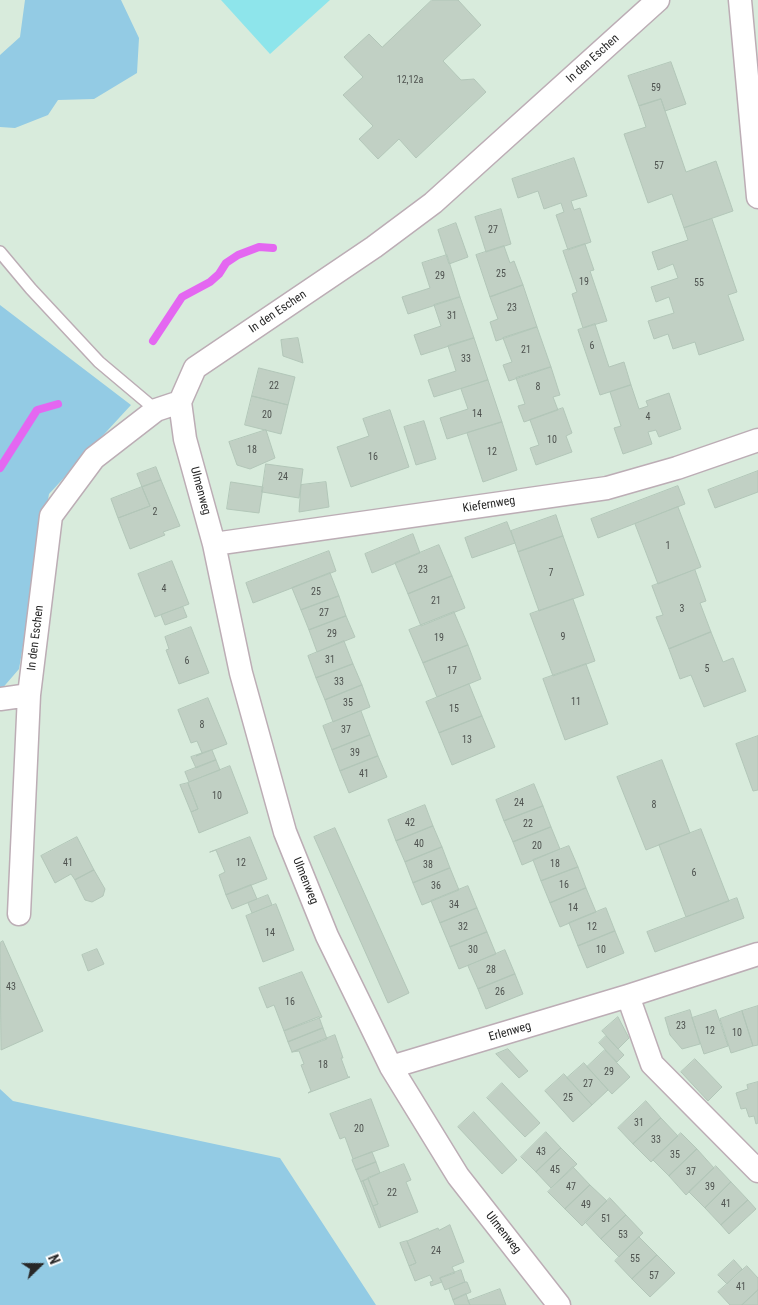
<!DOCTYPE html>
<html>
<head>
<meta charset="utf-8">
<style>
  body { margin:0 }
  #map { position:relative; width:758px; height:1305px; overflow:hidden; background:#d8ebdc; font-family:"Roboto Condensed",sans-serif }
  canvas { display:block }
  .north { position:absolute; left:15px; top:1240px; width:50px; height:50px; -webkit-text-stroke:4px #fff; paint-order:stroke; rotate:68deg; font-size:14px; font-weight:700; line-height:20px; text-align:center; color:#282828 }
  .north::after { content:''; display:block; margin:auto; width:18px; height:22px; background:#282828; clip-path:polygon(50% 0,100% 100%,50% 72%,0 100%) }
</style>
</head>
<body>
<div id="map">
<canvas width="758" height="1305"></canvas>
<div class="north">N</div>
</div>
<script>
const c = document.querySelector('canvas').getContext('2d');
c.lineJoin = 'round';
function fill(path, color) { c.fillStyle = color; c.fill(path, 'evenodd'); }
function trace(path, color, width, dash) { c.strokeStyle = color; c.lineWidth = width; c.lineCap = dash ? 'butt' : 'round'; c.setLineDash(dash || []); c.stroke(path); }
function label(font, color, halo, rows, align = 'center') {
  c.font = font + ' "Roboto Condensed",sans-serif'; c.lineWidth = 4; c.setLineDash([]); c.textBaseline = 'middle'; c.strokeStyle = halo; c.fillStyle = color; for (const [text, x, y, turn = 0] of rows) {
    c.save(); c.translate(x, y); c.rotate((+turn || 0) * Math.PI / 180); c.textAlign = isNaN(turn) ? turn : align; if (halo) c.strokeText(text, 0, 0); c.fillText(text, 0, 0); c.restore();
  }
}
fill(new Path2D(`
  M25,0H121L139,38L137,73L94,99L58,100L48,115L15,128L0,127V55L20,37Z
  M0,305L131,405L49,494L19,669L0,691Z
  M0,1089L13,1101L280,1158L376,1305H0Z`), '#93cbe4');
fill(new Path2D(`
  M221,0H330L270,54Z`), '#8ee5eb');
trace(new Path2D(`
  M153,341L182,297L210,282L219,274L226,263L238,255L259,247L273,248
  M0,468L37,410L58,404`), '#e467f1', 8);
const building = new Path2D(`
  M432,0H458L481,25L443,61L461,80L474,79L486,92L416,158L399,139L378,159L359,139L373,126L343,95L363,77L344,57L369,34L382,47Z
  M671,62L686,104L665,111L661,99L639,106L628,76Z
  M661,99L686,172L716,161L733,211L684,228L672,194L648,203L624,134L646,127L639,106Z
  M574,158L587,196L571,201L574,210L580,208L591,242L568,250L556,215L564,212L561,203L544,209L538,191L518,198L512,179Z
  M501,209L511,244L486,252L475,217Z
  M712,219L737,292L728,295L744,340L699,355L695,342L673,349L668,334L654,339L648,321L674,313L669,297L656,302L651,287L678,278L673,264L658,270L652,252L688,240L684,228Z
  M456,223L468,257L449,264L438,230Z
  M585,244L594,270L590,271L607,321L583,328L572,294L577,292L563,251Z
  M504,246L510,263L514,261L523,285L490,297L476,255Z
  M447,255L460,297L408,314L402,297L430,288L422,263Z
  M523,285L537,327L496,341L490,322L498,319L490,297Z
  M460,297L474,338L421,355L414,335L441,326L434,305Z
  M595,324L609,367L624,362L631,385L600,395L578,330Z
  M537,327L551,367L509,381L503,365L512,362L503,338Z
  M298,338L303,363L283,356L281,340Z
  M474,338L488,380L434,397L428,380L456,371L448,346Z
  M551,367L560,395L553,397L558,410L524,422L518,406L525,404L516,378Z
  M259,368L295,377L288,405L252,396Z
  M488,380L502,422L447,439L440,418L468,409L461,389Z
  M631,385L639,409L648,406L646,401L669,393L681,429L659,437L656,430L648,432L652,444L623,454L614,428L621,426L610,392Z
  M252,396L288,405L281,434L245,425Z
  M563,408L572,433L566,436L572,452L536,465L530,448L539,445L530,420Z
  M390,410L409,467L351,487L337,447L369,436L363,419Z
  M424,421L436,459L416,465L404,427Z
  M502,422L517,470L483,482L467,433Z
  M266,430L275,458L250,469L237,465L229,442Z
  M266,464L303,469L299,498L262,492Z
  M156,467L161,480L142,487L137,474Z
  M758,471V492L715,508L708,490Z
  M161,480L180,526L163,532L165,535L130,549L118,518L150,506L142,487Z
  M231,482L263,487L259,513L227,509Z
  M326,482L329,507L299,512L301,485Z
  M678,486L685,504L598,538L591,519Z
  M142,487L150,506L118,518L111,499Z
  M678,507L701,567L658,584L635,524Z
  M556,515L563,536L518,552L511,531Z
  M507,522L515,543L472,558L465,538Z
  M413,534L420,553L372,573L365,554Z
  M563,536L584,595L539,611L518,552Z
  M439,545L452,576L408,594L395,563Z
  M329,551L336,571L253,603L246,583Z
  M172,561L189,604L155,617L138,574Z
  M695,570L706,601L700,603L711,632L669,649L656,617L663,615L652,586Z
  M330,573L339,596L301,610L292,588Z
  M452,576L465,608L421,626L408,594Z
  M339,596L346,616L309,630L301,610Z
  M573,599L595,661L553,676L530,614Z
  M183,607L187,617L165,625L161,615Z
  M454,612L468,645L423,663L409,630Z
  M346,616L355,637L317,652L309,630Z
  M191,627L209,673L179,684L166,650L169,649L165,637Z
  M711,632L723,662L733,658L746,691L704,707L691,675L680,679L669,649Z
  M344,641L353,664L316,678L308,656Z
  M468,645L481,679L437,697L423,663Z
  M353,664L362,685L325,700L316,678Z
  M586,664L608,724L565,740L543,679Z
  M469,684L482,716L439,733L426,702Z
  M362,685L370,707L333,722L325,700Z
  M208,698L227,744L196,756L202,753L197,741L191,743L178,710Z
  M361,711L370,735L332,750L323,726Z
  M482,716L495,747L452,765L439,733Z
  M370,735L378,756L340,771L332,750Z
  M758,736V790L753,791L736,744Z
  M212,750L216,760L196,768L191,757Z
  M378,756L387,777L349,793L340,771Z
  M216,760L220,770L189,782L185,772Z
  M662,760L690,833L646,850L617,777Z
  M230,766L248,813L199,833L191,812L198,809L188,783Z
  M188,783L198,809L191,812L180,785Z
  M534,784L543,806L504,821L496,800Z
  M425,805L433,826L396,841L388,820Z
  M543,806L551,827L513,842L504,821Z
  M433,826L442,847L405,862L396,841Z
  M551,827L560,849L522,865L513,842Z
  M335,828L409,993L388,1003L314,837Z
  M701,829L729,901L686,917L659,845Z
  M77,837L94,870L75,880L71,874L55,883L41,856Z
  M250,837L267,879L226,895L219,875L225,872L216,850L210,852Z
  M569,846L578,867L541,881L533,860Z
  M442,847L450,868L413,883L405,862Z
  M578,867L586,888L550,903L541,881Z
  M450,868L459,890L422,905L413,883Z
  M94,870L105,889L103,896L92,902L85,900L75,880Z
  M251,885L257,899L232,909L226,895Z
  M468,886L477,908L440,923L431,901Z
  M586,888L596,912L560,927L550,903Z
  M268,895L272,905L252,913L248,903Z
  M737,898L744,918L655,952L647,932Z
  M276,904L294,950L263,962L246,916Z
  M477,908L487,932L450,947L440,923Z
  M606,908L615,931L578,946L569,923Z
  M615,931L624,953L587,968L578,946Z
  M487,932L496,954L459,969L450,947Z
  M3,941L43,1031L1,1050L0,943Z
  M97,949L104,964L88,971L82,955Z
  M505,950L515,974L478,989L468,966Z
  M302,972L322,1017L284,1031L274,1005L267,1008L259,988Z
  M515,974L523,994L486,1009L478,989Z
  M758,1006V1045L753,1046L742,1011Z
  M690,1010L700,1044L682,1049L670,1035L665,1018Z
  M716,1010L728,1046L704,1054L692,1018Z
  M742,1011L753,1046L731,1053L720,1019Z
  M319,1017L323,1028L288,1042L284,1031Z
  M618,1017L629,1038L618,1049L602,1031Z
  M323,1028L327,1039L292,1052L288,1042Z
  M335,1035L343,1058H341L348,1077H350L308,1093L311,1091L301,1065L304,1064L299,1051L292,1052Z
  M606,1036L624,1055L617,1062L599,1043Z
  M508,1049L528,1071L519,1078L496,1054Z
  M605,1050L630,1077L612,1094L587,1067Z
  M695,1059L722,1087L708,1101L681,1072Z
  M584,1063L608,1090L592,1105L567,1078Z
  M564,1074L592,1105L573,1122L545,1091Z
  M758,1082V1123L756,1124L754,1116L749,1117L746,1108L741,1109L736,1093L748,1089L747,1085Z
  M502,1083L540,1123L525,1137L487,1098Z
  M371,1099L389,1146L353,1159L345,1137L340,1139L330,1114Z
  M646,1101L661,1118L633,1144L618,1128Z
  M474,1112L517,1160L502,1174L458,1127Z
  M661,1118L678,1136L651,1162L633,1144Z
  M546,1132L561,1148L536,1172L521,1157Z
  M681,1133L697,1149L669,1176L653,1160Z
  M561,1148L577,1164L551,1188L536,1172Z
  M697,1149L714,1168L686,1195L669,1176Z
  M372,1152L376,1162L356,1170L352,1160Z
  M376,1162L380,1173L361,1182L356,1170Z
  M404,1164L411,1180L406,1182L418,1212L381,1227L373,1206L378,1204L368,1178Z
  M716,1166L731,1182L705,1208L689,1192Z
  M573,1167L590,1185L565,1209L548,1192Z
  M368,1179L378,1204L373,1206L363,1181Z
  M363,1181L381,1227L379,1228L361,1182Z
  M731,1182L748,1200L721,1225L705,1208Z
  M590,1185L607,1201L582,1226L565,1209Z
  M610,1198L626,1215L601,1239L585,1222Z
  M748,1200L756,1209L729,1234L721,1225Z
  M626,1215L643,1233L619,1257L601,1239Z
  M450,1225L464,1262L452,1267L455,1273L440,1278L442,1282L431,1286L430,1282L433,1281L430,1275L415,1281L409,1266L416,1263L407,1241L438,1228L439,1230Z
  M639,1237L657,1255L632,1279L615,1261Z
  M407,1241L416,1263L409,1266L400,1243Z
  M657,1255L675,1273L650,1297L632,1279Z
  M734,1260L742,1269L727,1284L718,1275Z
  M747,1266L758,1278V1290L742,1305H730L718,1292Z
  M461,1270L465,1282L445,1290L440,1278Z
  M465,1282H467L471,1292L453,1300L449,1289Z
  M500,1289L506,1305H470L468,1301Z
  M758,1290V1305H742Z
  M466,1294L470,1305H455L453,1300Z`);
fill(building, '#c1d0c4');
trace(building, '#b2c6b8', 1);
const lane = new Path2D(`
  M0,252L31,289L99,362L156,410`);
const street = new Path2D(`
  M740,0L758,197
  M180,402L185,439L214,544L241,673L285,832L327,936L391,1067L458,1176L559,1305
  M214,544L607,488L677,468L758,440
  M0,699L29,695
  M19,914L29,695L51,516L94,458L156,410L180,402L195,368L374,247L433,203L658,0
  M628,996L652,1064L758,1171
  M391,1067L628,996L758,954`);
trace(lane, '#bcadb5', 14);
trace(street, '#bcadb5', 25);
trace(lane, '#fff', 11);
trace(street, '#fff', 22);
label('10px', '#4e524f', null, [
  ["12,12a",410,80],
  ["59",656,88],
  ["57",659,166],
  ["27",493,230],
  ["25",501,274],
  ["29",440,276],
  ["19",584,282],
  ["55",699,283],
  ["23",512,308],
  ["31",452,316],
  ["6",592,346],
  ["21",526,350],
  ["33",466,359],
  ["22",274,386],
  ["8",538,387],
  ["14",477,414],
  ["20",267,415],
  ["4",648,417],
  ["10",552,440],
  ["18",252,450],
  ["12",492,452],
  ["16",373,457],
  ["24",283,477],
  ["2",155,512],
  ["1",668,546],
  ["23",423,570],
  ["7",551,573],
  ["4",164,589],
  ["25",316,592],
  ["21",436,601],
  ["3",682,609],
  ["27",324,613],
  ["29",332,634],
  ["9",563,637],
  ["19",439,638],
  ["31",330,660],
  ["6",187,661],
  ["5",707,669],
  ["17",452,671],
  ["33",339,682],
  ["11",576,702],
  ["35",348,703],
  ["15",454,709],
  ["8",202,725],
  ["37",346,730],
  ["13",467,740],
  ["39",355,753],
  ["41",364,774],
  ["10",217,796],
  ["24",519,803],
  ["8",654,805],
  ["42",410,823],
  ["22",528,824],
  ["40",419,844],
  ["20",537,846],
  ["41",68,863],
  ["12",241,863],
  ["18",555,864],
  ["38",428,865],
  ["6",694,873],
  ["16",564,885],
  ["36",436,886],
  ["34",454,905],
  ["14",573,908],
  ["32",463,927],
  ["12",592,927],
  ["14",270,933],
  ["30",473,950],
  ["10",601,950],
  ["28",491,970],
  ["43",11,987],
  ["26",500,992],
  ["16",290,1002],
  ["23",681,1026],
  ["12",710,1031],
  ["10",737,1033],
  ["18",323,1065],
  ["29",609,1072],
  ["27",588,1084],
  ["25",568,1098],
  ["31",639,1123],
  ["20",359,1129],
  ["33",656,1140],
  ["43",541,1152],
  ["35",675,1155],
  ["45",555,1170],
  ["37",691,1172],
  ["47",571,1187],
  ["39",710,1187],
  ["22",392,1193],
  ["41",726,1204],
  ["49",586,1205],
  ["51",606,1219],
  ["53",623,1235],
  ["24",436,1251],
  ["55",635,1259],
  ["57",654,1276],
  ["41",741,1287]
]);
label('12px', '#282828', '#fff', [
  ["In den Eschen",593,59,-42],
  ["In den Eschen",278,312,-34],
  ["Ulmenweg",200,491,75],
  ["Kiefernweg",489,505,-9],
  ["In den Eschen",36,638,-83],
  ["Ulmenweg",305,881,68],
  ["Erlenweg",510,1032,-16],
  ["Ulmenweg",503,1233,52]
]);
</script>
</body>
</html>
